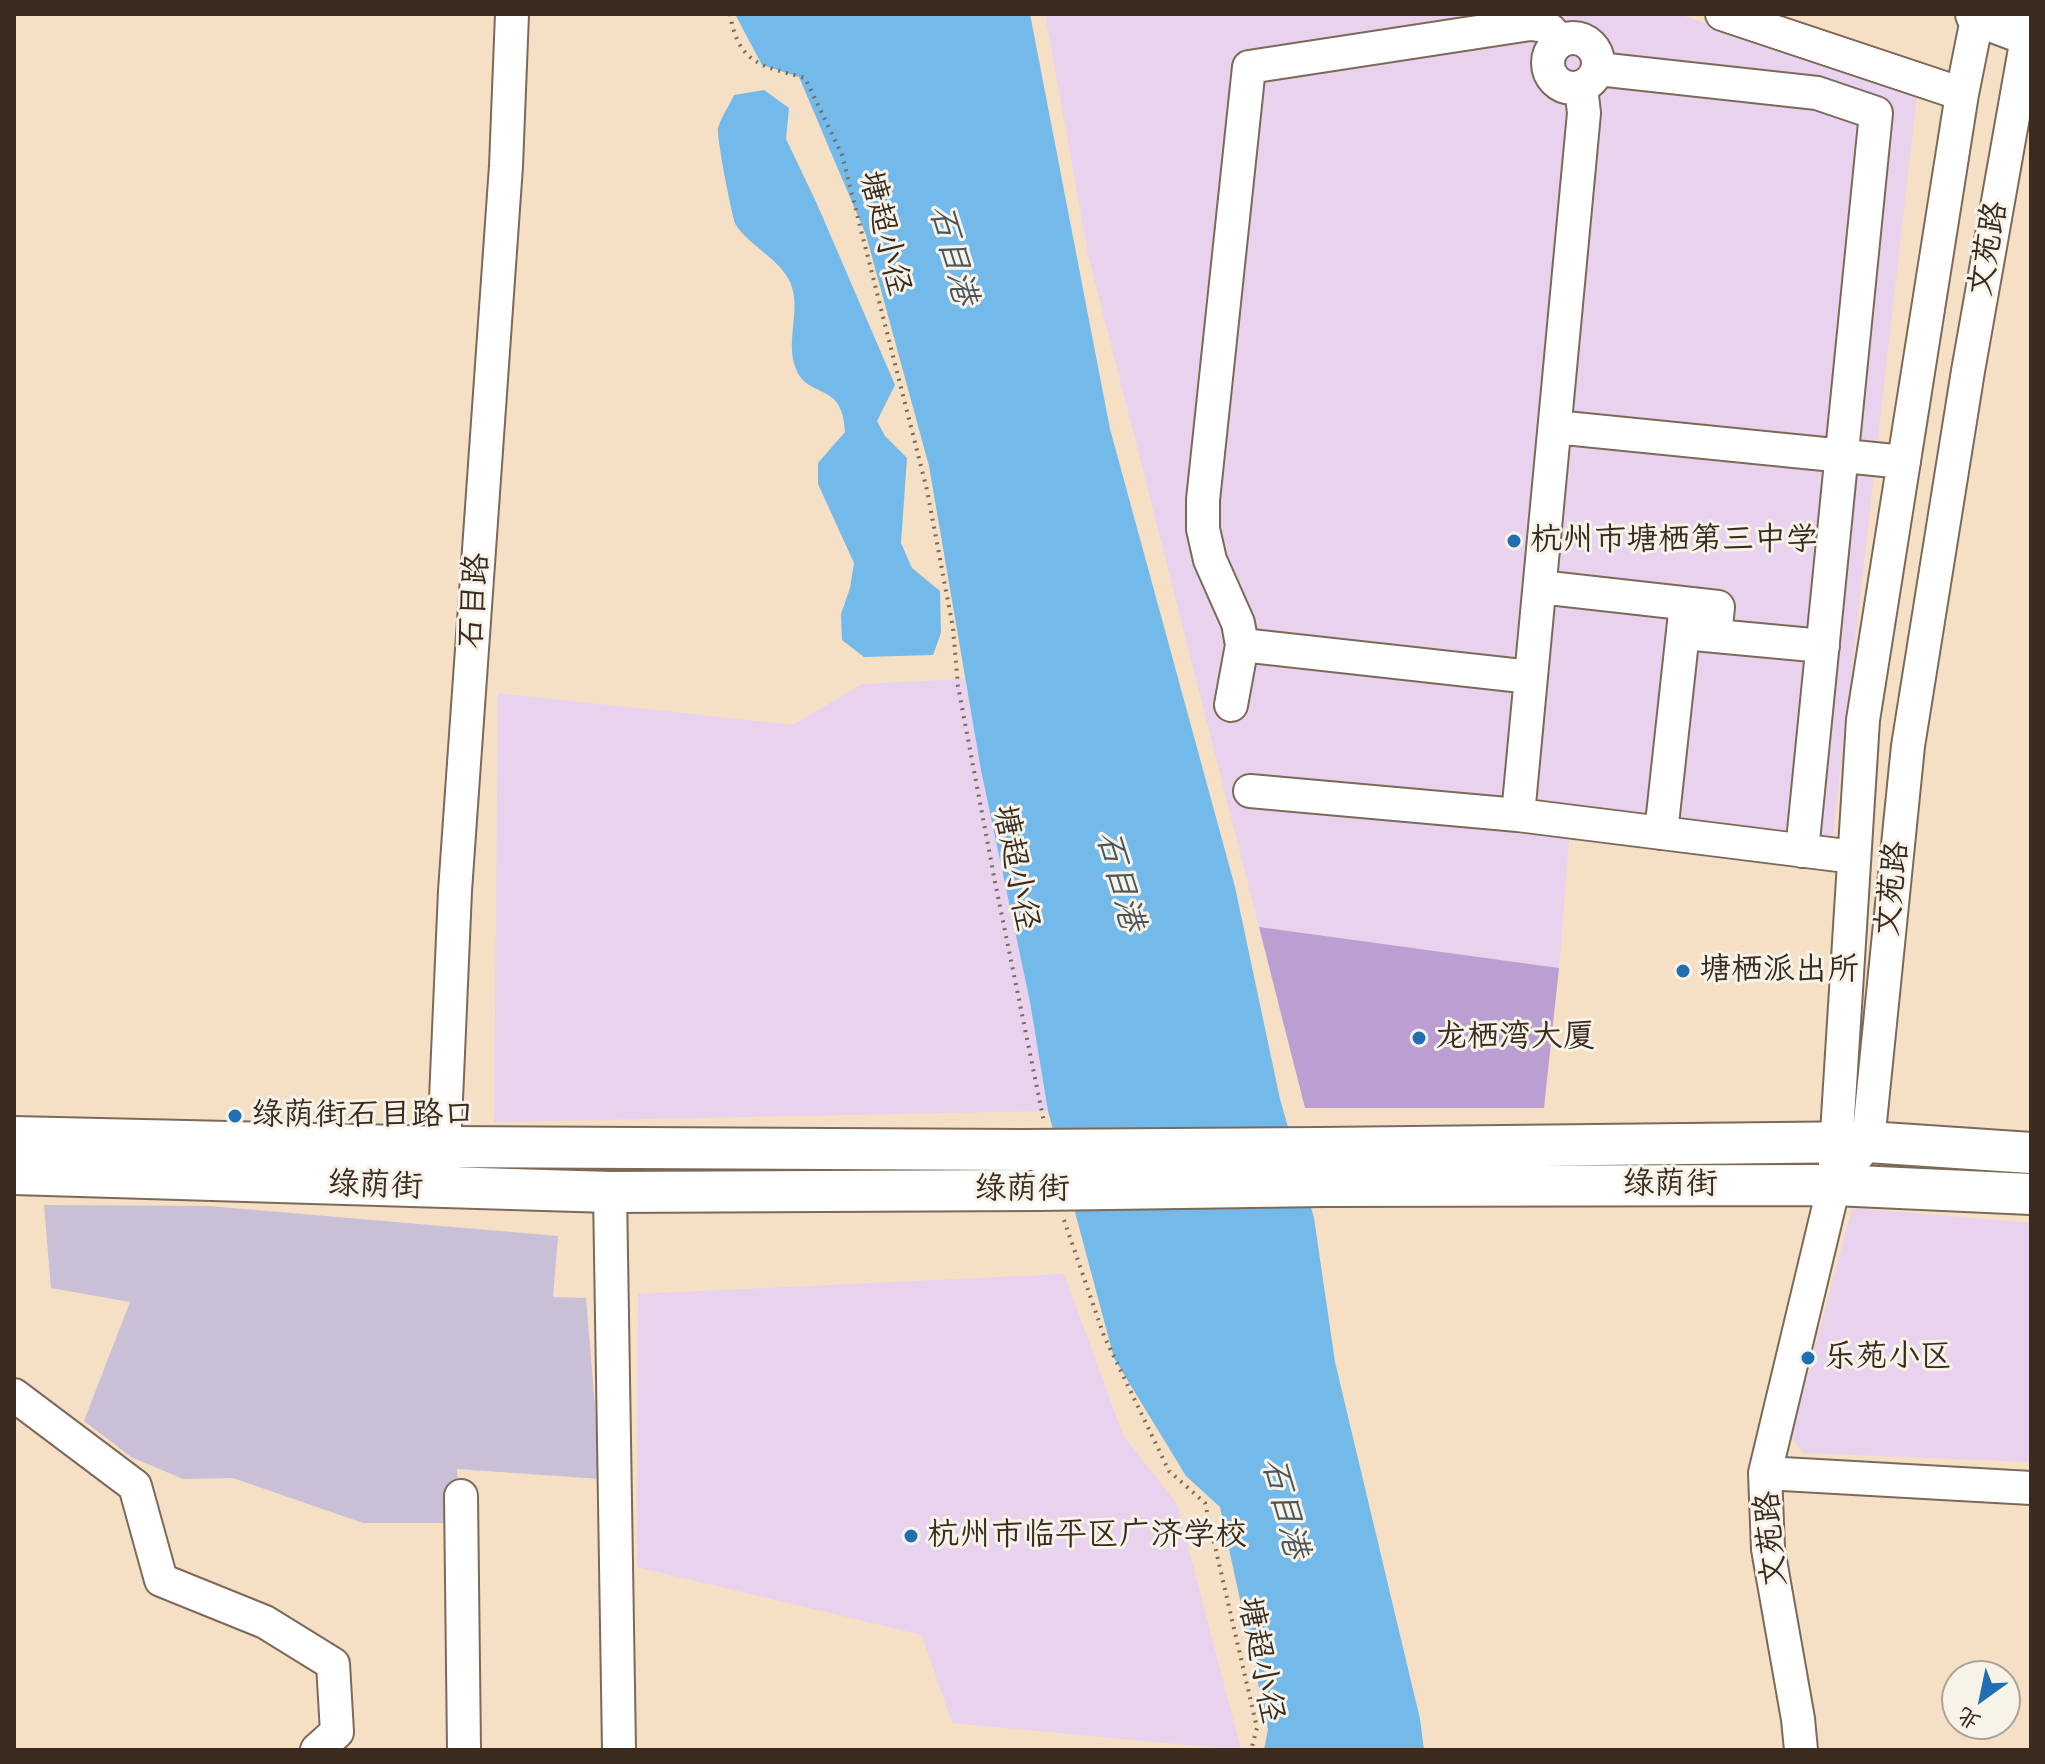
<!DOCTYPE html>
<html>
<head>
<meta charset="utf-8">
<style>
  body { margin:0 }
  #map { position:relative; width:2045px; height:1764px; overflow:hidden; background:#f5dfc5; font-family:Caveat,"LXGW WenKai TC",sans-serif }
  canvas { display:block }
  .frame { position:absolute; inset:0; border:16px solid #3b2a1e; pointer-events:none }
  .north { position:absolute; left:1941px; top:1660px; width:80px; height:80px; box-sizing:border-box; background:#f7f3e8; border:2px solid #aca397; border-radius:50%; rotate:213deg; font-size:22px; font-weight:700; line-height:32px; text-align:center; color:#3b2a1e }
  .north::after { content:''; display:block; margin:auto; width:28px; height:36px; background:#1f6fb2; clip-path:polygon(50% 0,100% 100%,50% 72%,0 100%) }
</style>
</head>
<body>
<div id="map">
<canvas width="2045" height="1764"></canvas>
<div class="frame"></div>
<div class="north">北</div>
</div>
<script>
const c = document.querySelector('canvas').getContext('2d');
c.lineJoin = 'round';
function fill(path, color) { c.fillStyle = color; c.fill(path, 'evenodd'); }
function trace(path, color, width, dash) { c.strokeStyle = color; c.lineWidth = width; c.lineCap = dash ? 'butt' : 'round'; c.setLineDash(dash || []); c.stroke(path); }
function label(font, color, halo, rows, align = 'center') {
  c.font = font + ' Caveat,"LXGW WenKai TC",sans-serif'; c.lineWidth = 6; c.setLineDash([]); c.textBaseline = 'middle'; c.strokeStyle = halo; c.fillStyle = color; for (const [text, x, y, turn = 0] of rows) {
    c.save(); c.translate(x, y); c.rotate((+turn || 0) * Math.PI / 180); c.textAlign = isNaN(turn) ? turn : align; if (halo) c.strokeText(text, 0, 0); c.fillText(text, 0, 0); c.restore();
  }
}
fill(new Path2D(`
  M1045,14H1678L1917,94L1830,862L1570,828L1559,968L1259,927L1088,254Z
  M965,679L1030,1002L1048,1111L494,1122L498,693L793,725L862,684Z
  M1852,1208L2031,1223V1462L1803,1453L1791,1438Z
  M1064,1274L1123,1435L1177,1504L1241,1750L952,1723L922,1635L637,1567L638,1294Z`), '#e8d2ee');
fill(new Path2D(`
  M44,1205L209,1206L558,1236L553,1297L586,1298L601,1479L457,1469L461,1523H363L233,1478L183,1479L131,1457L84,1421L130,1302L51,1288Z`), '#c9bfd7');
fill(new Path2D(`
  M735,14H1030L1110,429L1235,887L1280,1099L1314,1218L1335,1362L1420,1719L1424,1750H1264L1268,1729L1220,1507L1186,1476L1114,1358L1048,1111L1030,1002L981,770L929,466L866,235L799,77L762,65Z
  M764,90L789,108L786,139L817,204L895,385L877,421L885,436L907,458L901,543L912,568L940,591L941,633L933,655L864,657L842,640L841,614L850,588L854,563L818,484V463L845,432C843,380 808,400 796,369C784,339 804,306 788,278C776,257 749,245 736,225C732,218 716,134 718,128C721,117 729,106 734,95Z`), '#73b9ea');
fill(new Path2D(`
  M1259,927L1559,968L1544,1108H1305Z`), '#bc9fd2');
const minor = new Path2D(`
  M1722,14L1962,94
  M1548 63a25 25 0 1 1 50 0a25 25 0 1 1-50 0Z
  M1598,69L1817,93L1876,113L1802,851
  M1555,427L1904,462
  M1540,587L1718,607L1715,636
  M1694,634L1823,646
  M1242,645L1531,677
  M1231,705L1242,645L1238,623L1210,560L1203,529V500L1249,67L1530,24C1545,25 1551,27 1558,42
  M1250,791L1518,815L1854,857
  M1518,815L1584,113L1581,87
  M1661,833L1686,604
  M1835,1165L1863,720L1962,94L1978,14
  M443,1169L455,891L506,166L512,14
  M610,1192L619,1750
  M14,1395L135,1486L161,1580L265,1622L333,1664L337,1732L317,1750
  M1765,1473L2031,1488
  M461,1496L464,1750
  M1801,1750L1798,1719L1768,1549L1765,1473L1834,1185L1868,1142L1908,746L1968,371L2031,15`);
const major = new Path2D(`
  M14,1137L444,1147L1022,1150
  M1320,1148L1868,1142L2031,1153
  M14,1174L610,1192L1037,1190
  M1325,1186L1834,1185L2031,1194`);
const highway = new Path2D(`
  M1978,14L2031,34`);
trace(minor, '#7c6958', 36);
trace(major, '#7c6958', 44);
trace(highway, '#7c6958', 48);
trace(new Path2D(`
  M730,14C738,64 762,66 805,78L842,155L927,490L953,628L958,686L995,882L1044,1122
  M1064,1220L1104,1336L1169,1471L1205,1503L1257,1728L1251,1750`), '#7c6958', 4, [2, 6]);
trace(minor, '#fff', 32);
trace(major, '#fff', 40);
trace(highway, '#fff', 44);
const majorBridge = new Path2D(`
  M1022,1150L1320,1148
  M1037,1190L1325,1186`);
trace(majorBridge, '#7c6958', 44, []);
trace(majorBridge, '#fff', 40);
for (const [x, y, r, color] of [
  [1514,541,8,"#1f6fb2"],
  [1683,971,8,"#1f6fb2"],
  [1419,1038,8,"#1f6fb2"],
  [235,1116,8,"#1f6fb2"],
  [1808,1358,8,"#1f6fb2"],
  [911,1536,8,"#1f6fb2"]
]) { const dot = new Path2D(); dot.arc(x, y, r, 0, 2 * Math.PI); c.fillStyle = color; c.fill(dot); trace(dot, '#f7f3e8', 3); }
label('32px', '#3b2a1e', '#f7f3e8', [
  ["塘超小径",884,233,76],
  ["文苑路",1989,249,-80],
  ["石目路",475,601,-86],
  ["塘超小径",1015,868,79],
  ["文苑路",1893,889,-84],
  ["绿荫街",1670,1185],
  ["绿荫街",375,1186,2],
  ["绿荫街",1022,1190],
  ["文苑路",1772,1539,-95],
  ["塘超小径",1260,1660,79]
]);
label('32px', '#3b2a1e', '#f7f3e8', [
  ["杭州市塘栖第三中学",1530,541],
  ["塘栖派出所",1699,971],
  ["龙栖湾大厦",1435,1038],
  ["绿荫街石目路口",251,1116],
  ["乐苑小区",1824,1358],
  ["杭州市临平区广济学校",927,1536]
], 'left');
label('italic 34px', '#4c555b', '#f7f3e8', [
  ["石目港",952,255,75],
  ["石目港",1119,881,75],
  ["石目港",1284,1508,76]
]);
</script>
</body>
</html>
